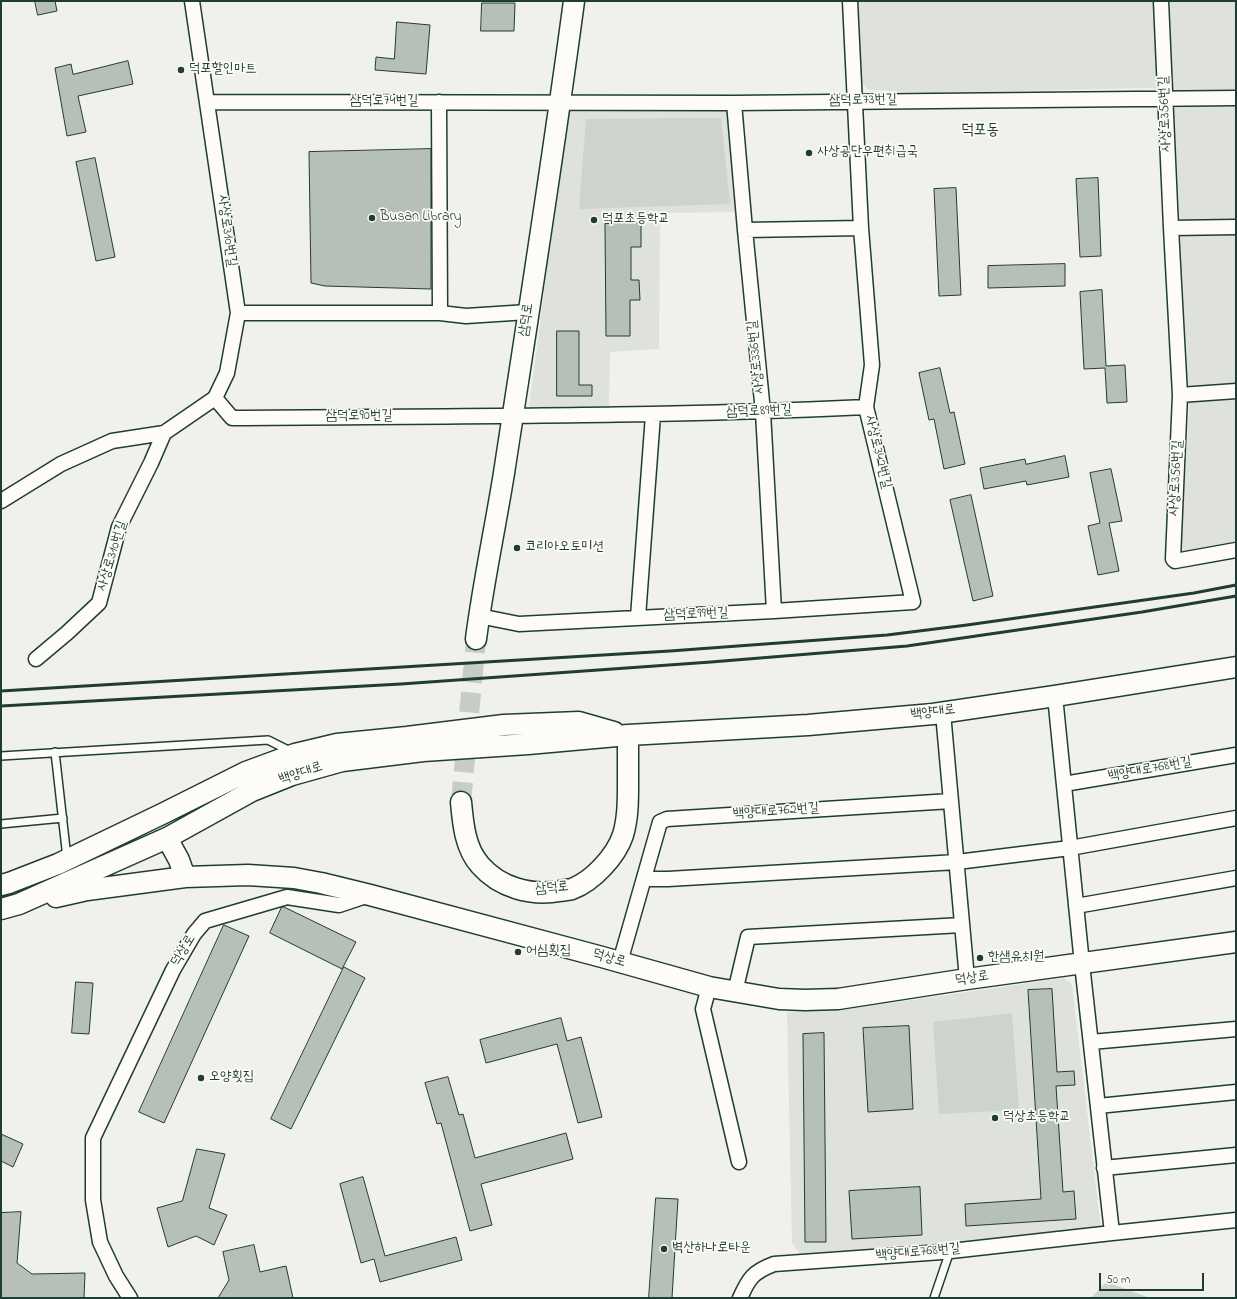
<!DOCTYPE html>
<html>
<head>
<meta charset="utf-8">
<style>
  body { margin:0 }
  #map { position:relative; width:1237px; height:1299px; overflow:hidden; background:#f0f1eb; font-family:"Indie Flower",sans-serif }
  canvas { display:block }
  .frame { position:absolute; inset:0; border:2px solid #1f3d34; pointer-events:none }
  .scale { position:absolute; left:1099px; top:1273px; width:105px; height:18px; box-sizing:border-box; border:2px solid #1f3d34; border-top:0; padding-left:5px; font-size:12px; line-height:14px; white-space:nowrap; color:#1f3d34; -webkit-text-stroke:3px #fdfcf7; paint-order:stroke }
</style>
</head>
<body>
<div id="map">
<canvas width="1237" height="1299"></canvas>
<div class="frame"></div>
<div class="scale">50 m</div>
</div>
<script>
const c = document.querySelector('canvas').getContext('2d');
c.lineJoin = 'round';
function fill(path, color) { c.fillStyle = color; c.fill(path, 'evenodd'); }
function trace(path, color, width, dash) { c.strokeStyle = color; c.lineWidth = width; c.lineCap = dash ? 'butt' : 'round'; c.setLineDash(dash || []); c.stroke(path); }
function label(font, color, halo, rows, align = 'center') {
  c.font = font + ' "Indie Flower","Poor Story",sans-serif'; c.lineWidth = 3.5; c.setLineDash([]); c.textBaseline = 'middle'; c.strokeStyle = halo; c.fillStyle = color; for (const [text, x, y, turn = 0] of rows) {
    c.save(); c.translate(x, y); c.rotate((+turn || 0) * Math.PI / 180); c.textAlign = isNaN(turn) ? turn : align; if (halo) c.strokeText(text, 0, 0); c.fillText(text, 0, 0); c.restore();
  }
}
fill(new Path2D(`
  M856,1H1236V542L1180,556L1189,409L1173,91L1149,88L934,93L869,90L860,82Z
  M728,109L739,212L660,213L659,349L610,352L609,408L529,407L568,111Z
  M1064,978L1072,984L1101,1229L803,1258L792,1243L787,1012L856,1008Z`), '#dfe2dc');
fill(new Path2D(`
  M721,118L730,204L579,209L586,119Z
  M1012,1013L1019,1110L939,1114L933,1022Z
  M1106,1282L1150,1298H1091Z`), '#cdd3cd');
const building = new Path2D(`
  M35,1H55L57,11L38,15Z
  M482,3H515L514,31H481Z
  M397,22L430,25L426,74L375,70L376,57L394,59Z
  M128,61L133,84L78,96L86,132L67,136L55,68L71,64L73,74Z
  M431,149V289L325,286L311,283L309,152Z
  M95,158L115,257L96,261L76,162Z
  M1098,178L1101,256L1080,257L1076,179Z
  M956,188L961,295L939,296L934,189Z
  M641,223V247H631V280H639L640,300H630V336H606L605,224Z
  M1065,264V286L988,288V266Z
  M1102,290L1106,366L1125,365L1127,402L1107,403L1105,368L1084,369L1080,292Z
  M557,331H579V385H592V396H557Z
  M940,368L950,413L954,412L965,464L944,469L934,419L929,420L919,373Z
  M1065,456L1069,477L1027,485L1026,481L984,489L980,468L1025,459L1026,464Z
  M1111,469L1122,521L1109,523L1119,571L1098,575L1088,526L1100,523L1090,473Z
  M971,495L993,596L973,601L950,500Z
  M282,907H284L356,942L342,969L270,933Z
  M224,925L249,936L164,1123L139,1112Z
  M344,967L365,978L291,1129L271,1119Z
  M76,982L93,983L89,1034L72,1033Z
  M1052,989L1057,1072L1074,1071L1075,1085L1056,1086L1063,1192L1074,1191L1076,1219L966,1226L965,1204L1041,1199L1028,990Z
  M561,1018L567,1041L581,1037L602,1117L578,1123L557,1044L486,1063L480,1040Z
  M909,1026L913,1109L868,1112L863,1028Z
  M824,1033L826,1242H805L803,1034Z
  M448,1077L459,1115L463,1114L475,1158L566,1133L573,1159L481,1184L492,1225L470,1231L441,1123L437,1124L425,1083Z
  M1,1134L23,1144L13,1167L1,1161Z
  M197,1149L225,1154L209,1208L227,1215L214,1245L196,1236L168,1247L157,1208L182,1201Z
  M363,1177L385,1256L456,1237L462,1260L380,1282L374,1259L361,1263L340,1184Z
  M920,1187L922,1235L852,1239L849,1191Z
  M656,1198L678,1199L672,1298H649Z
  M21,1212L17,1263L32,1274L85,1273L84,1298H1V1213Z
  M254,1245L260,1272L286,1266L293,1298H218L229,1280L223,1252Z`);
fill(building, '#b6bfb8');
trace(building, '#1f3d34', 1);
trace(new Path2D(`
  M461,802L476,639`), '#c6cdc6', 20, [20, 10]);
const service = new Path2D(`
  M55,752L67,858
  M1,756L268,740L292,752
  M1,824L63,818
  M934,1298L950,1251`);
const minor = new Path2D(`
  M1161,1L1171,228L1180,395L1173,559L1175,561L1236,550
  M208,102L734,103L1236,98
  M439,102L440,313
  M734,103L745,230L763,412L774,611
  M1171,228L1236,227
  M745,230L861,228
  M238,313H440L466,316L528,312
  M1180,395L1236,391
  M215,398L232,418C443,416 655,417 866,407
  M1,501L61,464L112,441L164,433L215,398L227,373L238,313L192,1
  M479,616L519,624L774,611L913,602L866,407L872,365L861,228L850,1
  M638,617L653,415
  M36,659L67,633L99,603L119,527L151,463L164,433
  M943,713L967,979
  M1064,784L1236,755
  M644,879H668L957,862L1070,848L1236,818
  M1076,906L1236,878
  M620,962L660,822L667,819L951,801
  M709,987L703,1009L739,1162
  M735,992L748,937L962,925
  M1091,1042L1236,1029
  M1098,1106L1236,1092
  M1104,1168L1236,1155
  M1112,1233L1236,1220
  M130,1298L116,1276L100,1242L93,1200V1138L173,970L194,934L205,921L287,897L339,905L369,895
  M740,1298C749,1278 753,1272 774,1264L942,1252L1112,1233L1082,964L1055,696`);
const secondary = new Path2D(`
  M476,639C483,584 495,529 504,473C528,316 553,159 574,1
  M461,802C463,824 465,848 480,865C500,888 531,896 560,891C564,890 568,890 572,889C593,881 616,856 623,835C628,818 628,801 628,784C628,768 628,752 628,735
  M167,838L179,860L185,877L248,875L294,878L321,883L370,895L602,957L709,987L779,999L805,1000L838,999L967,979L1236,942
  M1,885L9,883L58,864L162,814L246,772L295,754L337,744L407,737L504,725L579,722L614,732
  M56,897L87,890L185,877
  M1,909L19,904L167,838L252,791L292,775L342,761L423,751L528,744L628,735L808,725L933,714L1055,696L1236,667`);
trace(service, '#1f3d34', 10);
trace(minor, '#1f3d34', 17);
trace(secondary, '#1f3d34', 23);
trace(service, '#fdfcf7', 7);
trace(minor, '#fdfcf7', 14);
trace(secondary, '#fdfcf7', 20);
trace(new Path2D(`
  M1,691L670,651L887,635L967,625L1194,593L1236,585
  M1,706L401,684L711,662L907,646L1142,612L1236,596`), '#1f3d34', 3);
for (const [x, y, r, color] of [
  [181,70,4,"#1f3d34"],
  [809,153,4,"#1f3d34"],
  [372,218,4,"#1f3d34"],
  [594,220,4,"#1f3d34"],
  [517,548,4,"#1f3d34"],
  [518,952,4,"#1f3d34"],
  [980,958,4,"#1f3d34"],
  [201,1078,4,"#1f3d34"],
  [995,1118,4,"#1f3d34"],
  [664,1249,4,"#1f3d34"]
]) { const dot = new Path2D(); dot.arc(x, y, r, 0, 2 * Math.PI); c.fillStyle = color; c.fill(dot); trace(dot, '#fdfcf7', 1.5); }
label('14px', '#1f3d34', '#fdfcf7', [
  ["덕포할인마트",189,70],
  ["사상공단우편취급국",817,153],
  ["Busan Library",380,218],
  ["덕포초등학교",602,220],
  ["코리아오토미션",525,548],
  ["어심횟집",526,952],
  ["한샘유치원",988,958],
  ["오양횟집",209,1078],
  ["덕상초등학교",1003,1118],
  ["벽산하나로타운",672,1249]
], 'left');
label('14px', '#1f3d34', '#fdfcf7', [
  ["삼덕로73번길",863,101,-1],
  ["삼덕로74번길",384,102],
  ["사상로356번길",1166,114,-92],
  ["사상로310번길",226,231,82],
  ["삼덕로",527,320,-81],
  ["사상로336번길",757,357,-96],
  ["삼덕로89번길",759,412,-2],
  ["삼덕로90번길",359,417],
  ["사상로342번길",877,452,76],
  ["사상로356번길",1177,478,-87],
  ["사상로310번길",113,556,-73],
  ["삼덕로99번길",696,615,-2],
  ["백양대로",933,713,-7],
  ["백양대로768번길",1150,770,-10],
  ["백양대로",301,774,-18],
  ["백양대로762번길",776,812,-4],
  ["삼덕로",552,889,-6],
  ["덕상로",184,951,-59],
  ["덕상로",609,959,16],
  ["덕상로",972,979,-8],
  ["백양대로768번길",918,1253,-5]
]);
label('16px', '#1f3d34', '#fdfcf7', [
  ["덕포동",980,131]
]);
</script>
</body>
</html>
